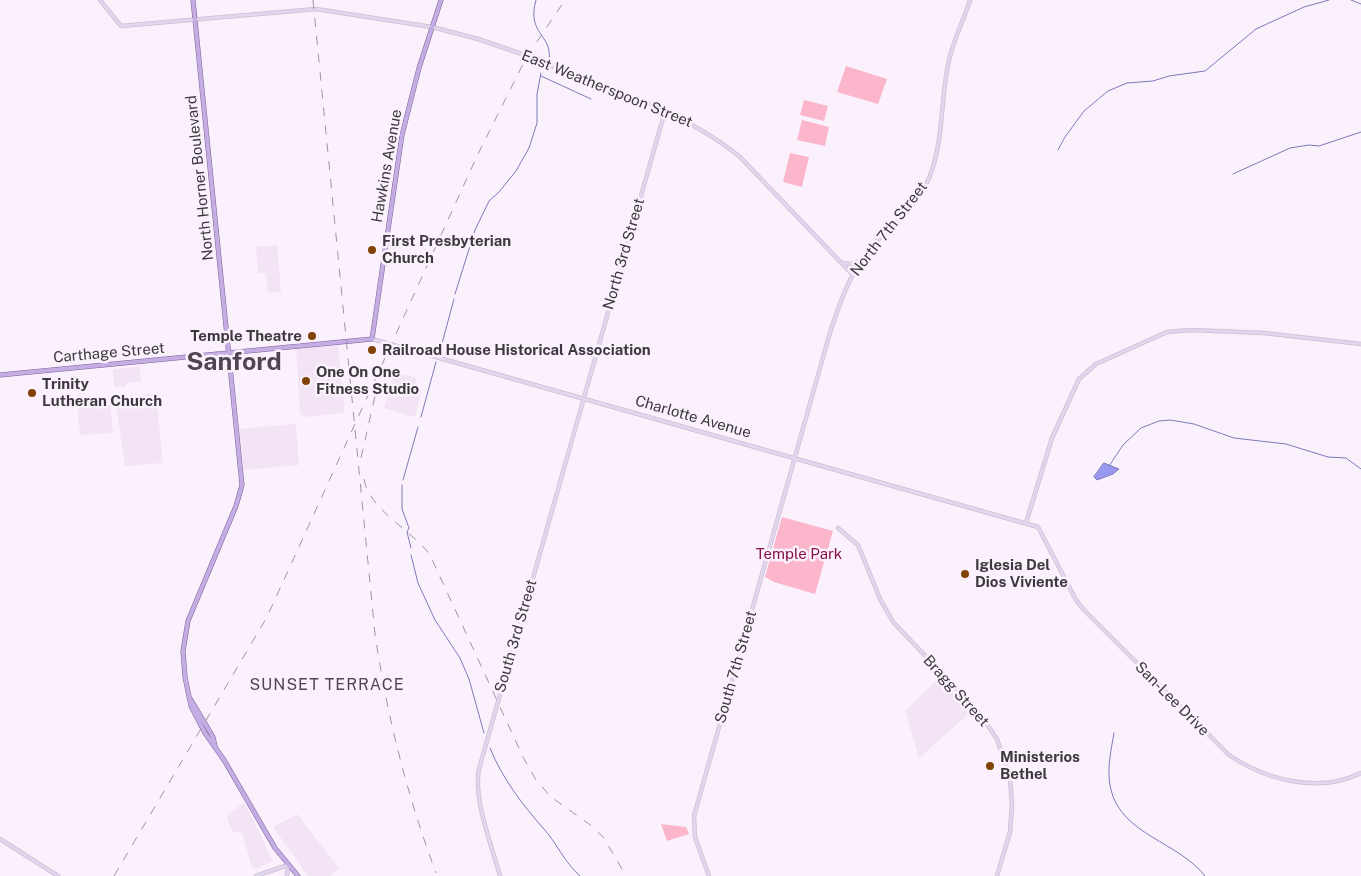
<!DOCTYPE html>
<html>
<head>
<meta charset="utf-8">
<style>
  body { margin:0 }
  canvas { display:block; background:#fbf1fd }
</style>
</head>
<body>
<canvas width="1361" height="876"></canvas>
<script>
const c = document.querySelector('canvas').getContext('2d');
c.lineJoin = 'round';
function fill(path, color) { c.fillStyle = color; c.fill(path, 'evenodd'); }
function trace(path, color, width, dash) { c.strokeStyle = color; c.lineWidth = width; c.lineCap = dash ? 'butt' : 'round'; c.setLineDash(dash || []); c.stroke(path); }
function label(font, color, halo, rows, align = 'center') {
  c.font = font + ' "Public Sans",sans-serif'; c.lineWidth = 5; c.setLineDash([]); c.textBaseline = 'middle'; c.strokeStyle = halo; c.fillStyle = color; for (const [text, x, y, turn = 0] of rows) {
    c.save(); c.translate(x, y); c.rotate((+turn || 0) * Math.PI / 180); c.textAlign = isNaN(turn) ? turn : align; if (halo) c.strokeText(text, 0, 0); c.fillText(text, 0, 0); c.restore();
  }
}
fill(new Path2D(`
  M277,245L281,292L268,293L266,273H258L256,247Z
  M338,345L345,411L342,413L304,417L300,413L296,349Z
  M140,366L141,382L126,383V387H114L113,370Z
  M394,372L417,378L414,390L421,392L415,417L384,408Z
  M156,394L163,463L125,466L116,405L136,403V395Z
  M94,396V401L110,400L113,433L80,435L77,403L88,402V397Z
  M296,424L299,465L244,470L239,429Z
  M940,677L972,711L919,758L905,711Z
  M244,802L273,861L258,868H252L242,833L233,832L227,819L228,815Z
  M297,814L339,868L330,876H308L273,827Z`), '#f2e4f5');
fill(new Path2D(`
  M846,66L887,79L878,104L837,92Z
  M804,100L828,106L824,121L800,115Z
  M802,120L829,127L825,146L797,140Z
  M790,153L809,157L802,187L783,182Z
  M782,517L833,531L815,594L774,582L765,577Z
  M661,824L686,827L689,834L667,841Z`), '#fbb6cb');
const water = new Path2D(`
  M1104,463L1119,469L1113,474L1097,480L1094,477Z`);
fill(water, '#9897ee');
trace(water, '#7c7ab9', 1);
trace(new Path2D(`
  M536,0C526,35 553,34 549,60
  M1351,0L1361,4
  M541,76L591,99
  M1058,150L1065,137L1084,111L1108,91L1127,83L1153,81L1169,76L1205,71L1256,29L1304,7L1329,0
  M1233,174L1290,148L1309,145L1319,146L1361,132
  M455,294L475,230L489,201L499,192L516,171L529,148L537,123V94L541,73
  M440,351L454,299
  M421,417L436,362
  M1109,466L1123,445L1141,428L1159,421L1170,420L1194,424L1234,438L1286,444L1328,457L1346,458L1361,469
  M403,480L418,427
  M402,485V509L409,528L407,532L411,548
  M411,555L418,583L435,620L460,658L469,679L484,733
  M1114,733C1111,751 1106,771 1111,790C1122,835 1179,842 1205,876
  M490,748C502,778 522,804 543,828C557,843 564,862 580,876`), '#7c7ab9', 1);
const secondary = new Path2D(`
  M100,0L121,26L316,9L432,27L478,39L519,53
  M536,60C606,88 681,109 740,157L852,274
  M843,263L851,264L861,260
  M372,339L1038,527L1076,600L1084,610L1229,755C1266,780 1319,794 1361,773
  M1026,523L1052,438L1079,379L1096,364L1167,332L1191,330L1264,333L1361,344
  M838,528L858,545L880,599L893,622L977,710L997,739L1010,778L1012,805L1010,832L997,876
  M0,839L58,876
  M256,876L288,865L287,876
  M500,876C492,846 473,800 479,769L665,111
  M709,876L695,837L694,816L829,336C840,301 851,269 876,242C893,223 915,208 926,185C944,148 940,104 948,65C952,43 963,22 970,0`);
const primary = new Path2D(`
  M193,0L242,485L236,506L188,621L183,651L185,677L191,706L205,733L224,760L275,848L298,876
  M0,375L372,339L402,135L419,68L441,0
  M191,700L213,737L215,746`);
trace(secondary, '#cbc1cc', 4.5);
trace(primary, '#7a609b', 5);
trace(secondary, '#e1d6f0', 3);
trace(primary, '#c3ade2', 4);
trace(new Path2D(`
  M313,0L375,634C387,716 407,795 436,873
  M361,458L377,387
  M364,479C369,510 412,530 430,555L524,759L536,780L551,797L589,824L604,838L626,876
  M114,876L267,617L478,154L526,58L565,0`), '#9c959e', 1, [9, 9]);
const secondaryBridge = new Path2D(`
  M519,53L536,60`);
trace(secondaryBridge, '#cbc1cc', 4.5, []);
trace(secondaryBridge, '#e1d6f0', 3);
for (const [x, y, r, color] of [
  [372,250,5,"#814304"],
  [312,336,5,"#814304"],
  [372,350,5,"#814304"],
  [306,381,5,"#814304"],
  [32,393,5,"#814304"],
  [965,574,5,"#814304"],
  [990,766,5,"#814304"]
]) { const dot = new Path2D(); dot.arc(x, y, r, 0, 2 * Math.PI); c.fillStyle = color; c.fill(dot); trace(dot, '#fbf1fd', 2); }
label('15px', '#3c383d', '#fbf1fd', [
  ["East Weatherspoon Street",607,89,22],
  ["Hawkins Avenue",387,166,-80],
  ["North Horner Boulevard",200,178,-96],
  ["North 7th Street",889,229,-52],
  ["North 3rd Street",624,254,-74],
  ["Carthage Street",109,353,-5],
  ["Charlotte Avenue",693,417,16],
  ["South 3rd Street",516,636,-74],
  ["South 7th Street",736,667,-74],
  ["Bragg Street",956,691,48],
  ["San-Lee Drive",1172,699,45]
]);
label('bold 15px', '#3c383d', '#fbf1fd', [
  ["First Presbyterian",382,241],
  ["Church",382,258],
  ["Temple Theatre",302,336,"right"],
  ["Railroad House Historical Association",382,350],
  ["One On One",316,372],
  ["Fitness Studio",316,389],
  ["Trinity",42,384],
  ["Lutheran Church",42,401],
  ["Iglesia Del",975,565],
  ["Dios Viviente",975,582],
  ["Ministerios",1000,757],
  ["Bethel",1000,774]
], 'left');
label('15px', '#871148', '#fbf1fd', [
  ["Temple Park",799,554]
]);
c.letterSpacing = '1px';
label('16px', '#4e464f', '#fbf1fd', [
  ["SUNSET TERRACE",327,685]
]);
c.letterSpacing = '0px';
label('bold 25px', '#4e464f', '#fbf1fd', [
  ["Sanford",234,362]
]);
</script>
</body>
</html>
